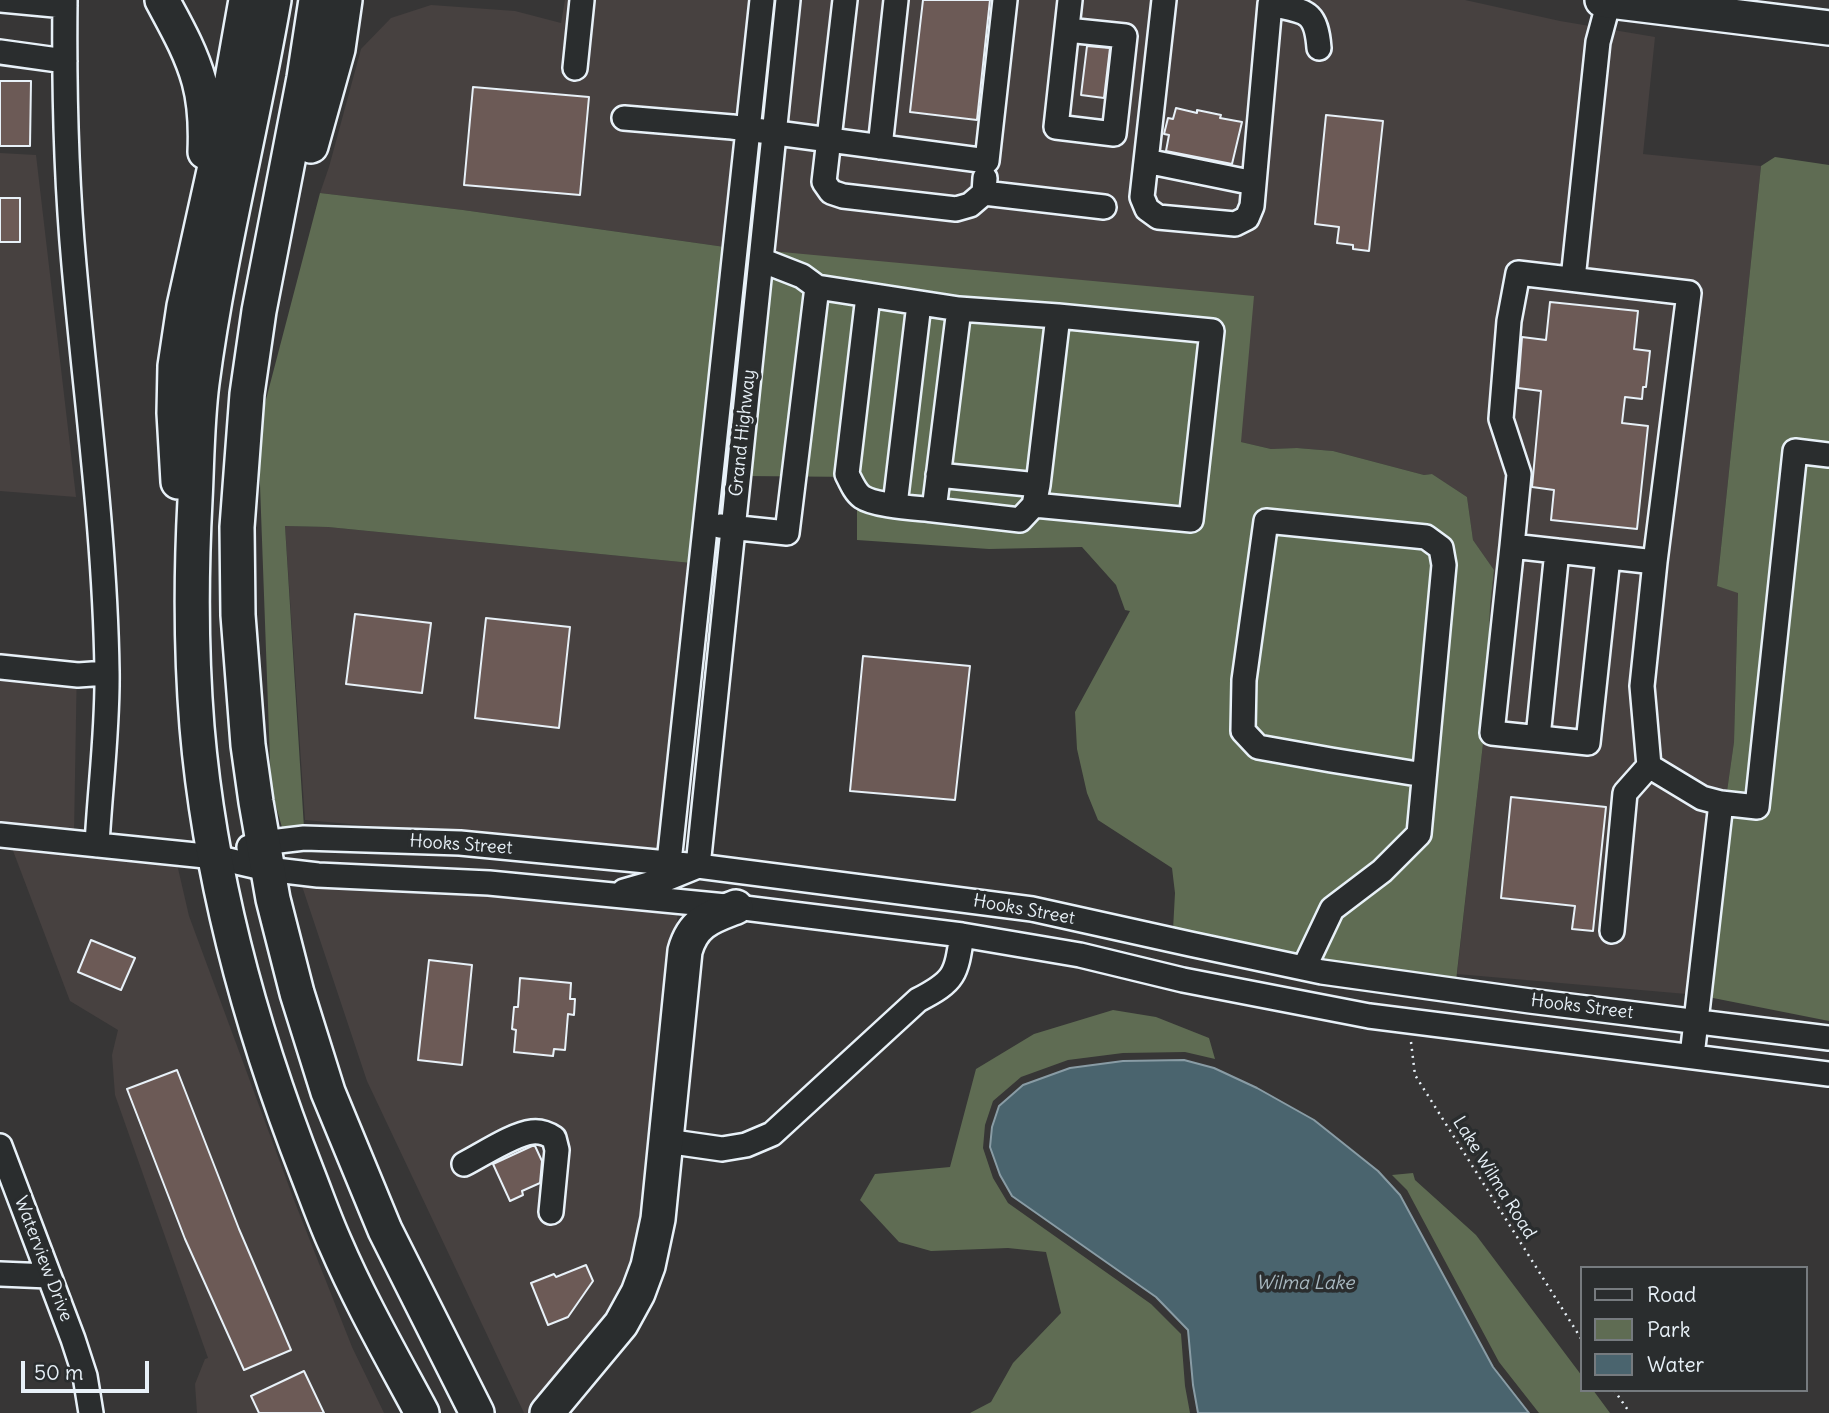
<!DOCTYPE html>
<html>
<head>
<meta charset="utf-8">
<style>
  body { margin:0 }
  #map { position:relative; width:1829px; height:1413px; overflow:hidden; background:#373636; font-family:Delius,sans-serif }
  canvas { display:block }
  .legend { position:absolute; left:1580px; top:1266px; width:228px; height:126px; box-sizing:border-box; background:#2a2d2e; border:2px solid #767b7f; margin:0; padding:9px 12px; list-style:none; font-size:21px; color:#e8f1f8 }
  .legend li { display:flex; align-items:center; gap:14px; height:35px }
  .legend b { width:35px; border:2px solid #767b7f }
  .scale { position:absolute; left:21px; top:1361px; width:128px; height:32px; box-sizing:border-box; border:4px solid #e8f1f8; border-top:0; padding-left:9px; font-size:21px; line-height:24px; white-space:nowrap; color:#e8f1f8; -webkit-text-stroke:5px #2a2d2e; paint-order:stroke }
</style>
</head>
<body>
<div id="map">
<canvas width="1829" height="1413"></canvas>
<ul class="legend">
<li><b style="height:9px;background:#2a2d2e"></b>Road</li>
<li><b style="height:19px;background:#5f6c53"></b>Park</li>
<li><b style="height:19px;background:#4a646e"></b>Water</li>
</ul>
<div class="scale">50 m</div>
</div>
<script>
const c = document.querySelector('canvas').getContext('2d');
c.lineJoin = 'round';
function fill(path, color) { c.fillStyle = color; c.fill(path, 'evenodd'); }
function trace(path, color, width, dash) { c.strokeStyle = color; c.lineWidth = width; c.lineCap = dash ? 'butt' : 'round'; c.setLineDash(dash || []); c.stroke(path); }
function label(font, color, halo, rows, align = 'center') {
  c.font = font + ' Delius,sans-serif'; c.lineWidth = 7; c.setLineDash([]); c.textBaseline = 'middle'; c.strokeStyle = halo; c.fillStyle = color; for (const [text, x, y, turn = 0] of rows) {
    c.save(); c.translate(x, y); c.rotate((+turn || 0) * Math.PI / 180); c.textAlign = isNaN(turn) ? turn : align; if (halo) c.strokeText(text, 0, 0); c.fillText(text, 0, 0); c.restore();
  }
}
fill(new Path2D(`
  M565,0H752L725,247L463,210L320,193L329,167L361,49L391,18L431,5L515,11L561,23Z
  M798,0H1465L1560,21L1655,37L1643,154L1761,166L1717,586L1738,592L1734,742L1698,995L1457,974L1486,717L1490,607L1494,570L1473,540L1467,497L1432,474L1424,475L1333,451L1297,448L1271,449L1241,442L771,251Z
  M0,153L36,155L76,497L0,491Z
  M285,526L328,527L691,563L661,852L305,820Z
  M0,652L77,661L74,834L0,827Z
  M12,848L177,864L189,916L294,1200L352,1347L384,1413H197L195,1384L205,1359L208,1358L115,1095L112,1055L118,1030L70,1001Z
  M301,883L488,893L587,903V904H595L678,911L657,1120L631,1289L535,1413H524L367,1081Z`), '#474140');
fill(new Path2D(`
  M1775,157L1829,165V1021L1698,995L1734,742L1738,593L1717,586L1761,166Z
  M320,193L463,210L725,247L691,563L328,527L285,526L304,828L283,831L271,788L258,430Z
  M771,251L1254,296L1241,442L1271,449L1297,448L1333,451L1424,475L1432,474L1467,497L1473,540L1494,570L1490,607L1486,717L1456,981L1323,962L1173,930L1175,893L1172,868L1098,820L1087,793L1077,749L1075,712L1130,611L1125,610L1116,585L1082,547L989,549L857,540V477L745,476Z
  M1113,1010L1156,1017L1209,1038L1215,1059L1185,1052L1123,1053L1068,1060L1021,1077L993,1101L985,1125L983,1148L993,1178L1008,1203L1151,1304L1181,1334L1185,1386L1190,1413H970L991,1402L1013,1363L1061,1313L1046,1252L1008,1248L931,1251L899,1242L860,1200L875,1174L950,1167L976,1069L1034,1034Z
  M1413,1173L1415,1180L1476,1235L1582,1376V1390H1593L1610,1413H1539L1499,1362L1407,1190L1392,1175Z`), '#5f6c53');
const water = new Path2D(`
  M1184,1060L1214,1068L1257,1088L1314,1120L1378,1171L1400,1195L1493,1367L1529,1413H1198L1193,1385L1188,1330L1156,1297L1012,1196L1000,1175L990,1147L992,1127L999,1106L1023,1085L1070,1068L1123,1061Z`);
fill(water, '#4a646e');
trace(water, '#899ca5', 2);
const building = new Path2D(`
  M923,0H990L977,120L910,112Z
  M1087,46L1110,48L1104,98L1081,95Z
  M0,81H31L30,146H0Z
  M473,87L589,97L580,195L464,185Z
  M1176,108L1197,113V110L1221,115L1220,118L1242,122L1232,164L1166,151L1169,135L1164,134L1168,118L1173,119Z
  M1326,115L1383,121L1369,251L1353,249V245L1337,243L1339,227L1315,224Z
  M0,198H20V242H0Z
  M1550,302L1638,311L1634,349L1650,351L1646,387H1643L1642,399L1625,397L1622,423L1648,426L1637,529L1551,520L1554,490L1532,487L1541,391L1518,388L1522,337L1546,340Z
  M355,614L431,623L422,693L346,684Z
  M486,618L570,627L559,728L475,718Z
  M863,656L970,666L955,800L850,791Z
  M1511,797L1606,807L1593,931L1572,929L1575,906L1501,898Z
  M91,940L135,958L121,990L78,972Z
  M429,960L472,965L462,1065L418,1060Z
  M520,978L571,983L570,999H575L574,1015L568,1014L565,1050L554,1049L553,1056L514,1052L516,1030L512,1029L514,1007H518Z
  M177,1070L239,1229L291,1350L244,1370L185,1239L127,1089Z
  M532,1146H535L542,1161L540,1183L522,1191L523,1195L510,1201L493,1164Z
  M586,1265L593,1281L568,1317L548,1325L531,1283L554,1274L556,1277Z
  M304,1371L324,1413H259L251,1396Z`);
fill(building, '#6c5a56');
trace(building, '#e8f1f8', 2);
const minor = new Path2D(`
  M0,0L65,6
  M65,0C64,88 66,177 74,265C86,400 105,535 107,671C108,729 100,787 97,845
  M845,0L824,182L831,192L843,196L956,209L970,205L984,193
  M1164,0L1142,197L1147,209L1158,217L1235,224L1247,218L1252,206L1270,4C1304,12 1316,8 1319,48
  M1067,30L1125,36L1114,134L1056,127L1070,0
  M0,52L65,61
  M575,68L582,0
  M624,118L732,127L987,161L1005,0
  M880,147L896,0
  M1146,161L1254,183
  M985,178L984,193L1104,207
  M1573,279L1598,42L1609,1
  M817,287L959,309L934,510C917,508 875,506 862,497C855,492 851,482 847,474L868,296
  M959,309L1058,316
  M895,505L919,304
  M1034,505L1191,520L1212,331L1058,316L1038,485
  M934,510L1020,520L1034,505L1038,485L938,475
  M720,526L787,533L817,287L802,276L761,260
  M1512,546L1492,733L1588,743L1608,557
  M0,667L78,675L107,673
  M1538,737L1557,551
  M1649,766L1702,798L1721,803
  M0,835L215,857L267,869L318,875L489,883L736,907L962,935L1080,955L1183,980L1369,1016L1829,1074
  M249,847L262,843L304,838L460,843L698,866L1032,909L1190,944L1322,972L1530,1001L1829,1038
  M669,862L762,0
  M624,891L666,879L698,866L788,0
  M1612,931L1625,793L1649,766L1642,686L1655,562L1689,293L1518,273L1509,321L1501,419L1519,474L1512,546L1655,562
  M1304,968L1332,909L1382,871L1419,834L1444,565L1441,548L1426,537L1266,521L1244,680L1243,731L1258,747L1331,760L1424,775
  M1692,1056L1721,803L1757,807L1795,451L1829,455
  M666,1141L722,1149L746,1145L772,1134L918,1000C955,981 956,975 962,935
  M0,1146L73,1339L85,1376L91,1413
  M464,1164C482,1155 513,1134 532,1132C540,1131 548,1134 554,1138L557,1150L551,1212
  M0,1274L49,1276`);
const highway = new Path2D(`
  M162,0C176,26 191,52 199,81C205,103 206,129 205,152
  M274,0C252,128 219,254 202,383C197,421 197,461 195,500C191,576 191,652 197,727C210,881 252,1032 308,1175C317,1198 325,1221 335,1243C360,1301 392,1357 422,1413
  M316,0L304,78L259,311L247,394L237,527L238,615L248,745L256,802L273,899L297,993L328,1092L385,1230L477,1413
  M1602,0L1829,28
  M311,146L338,49L345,0
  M178,482L174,413L175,366L184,306L223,130L246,0
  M547,1413L621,1324L638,1293L648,1266L658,1219L685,951C693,922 710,917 736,907`);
trace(minor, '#e8f1f8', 28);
trace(highway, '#e8f1f8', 38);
trace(new Path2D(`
  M1411,1042L1415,1075L1582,1340
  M1614,1390L1630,1413`), '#e8f1f8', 2.5, [2, 5]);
trace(minor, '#2a2d2e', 23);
trace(highway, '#2a2d2e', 33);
label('18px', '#e8f1f8', '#2a2d2e', [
  ["Grand Highway",743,433,-84],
  ["Hooks Street",461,845,4],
  ["Hooks Street",1024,910,10],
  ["Hooks Street",1582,1007,7],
  ["Lake Wilma Road",1494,1178,58],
  ["Waterview Drive",43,1259,69]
]);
label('italic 19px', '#a9b9c1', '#2a2d2e', [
  ["Wilma Lake",1305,1284]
]);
</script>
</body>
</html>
